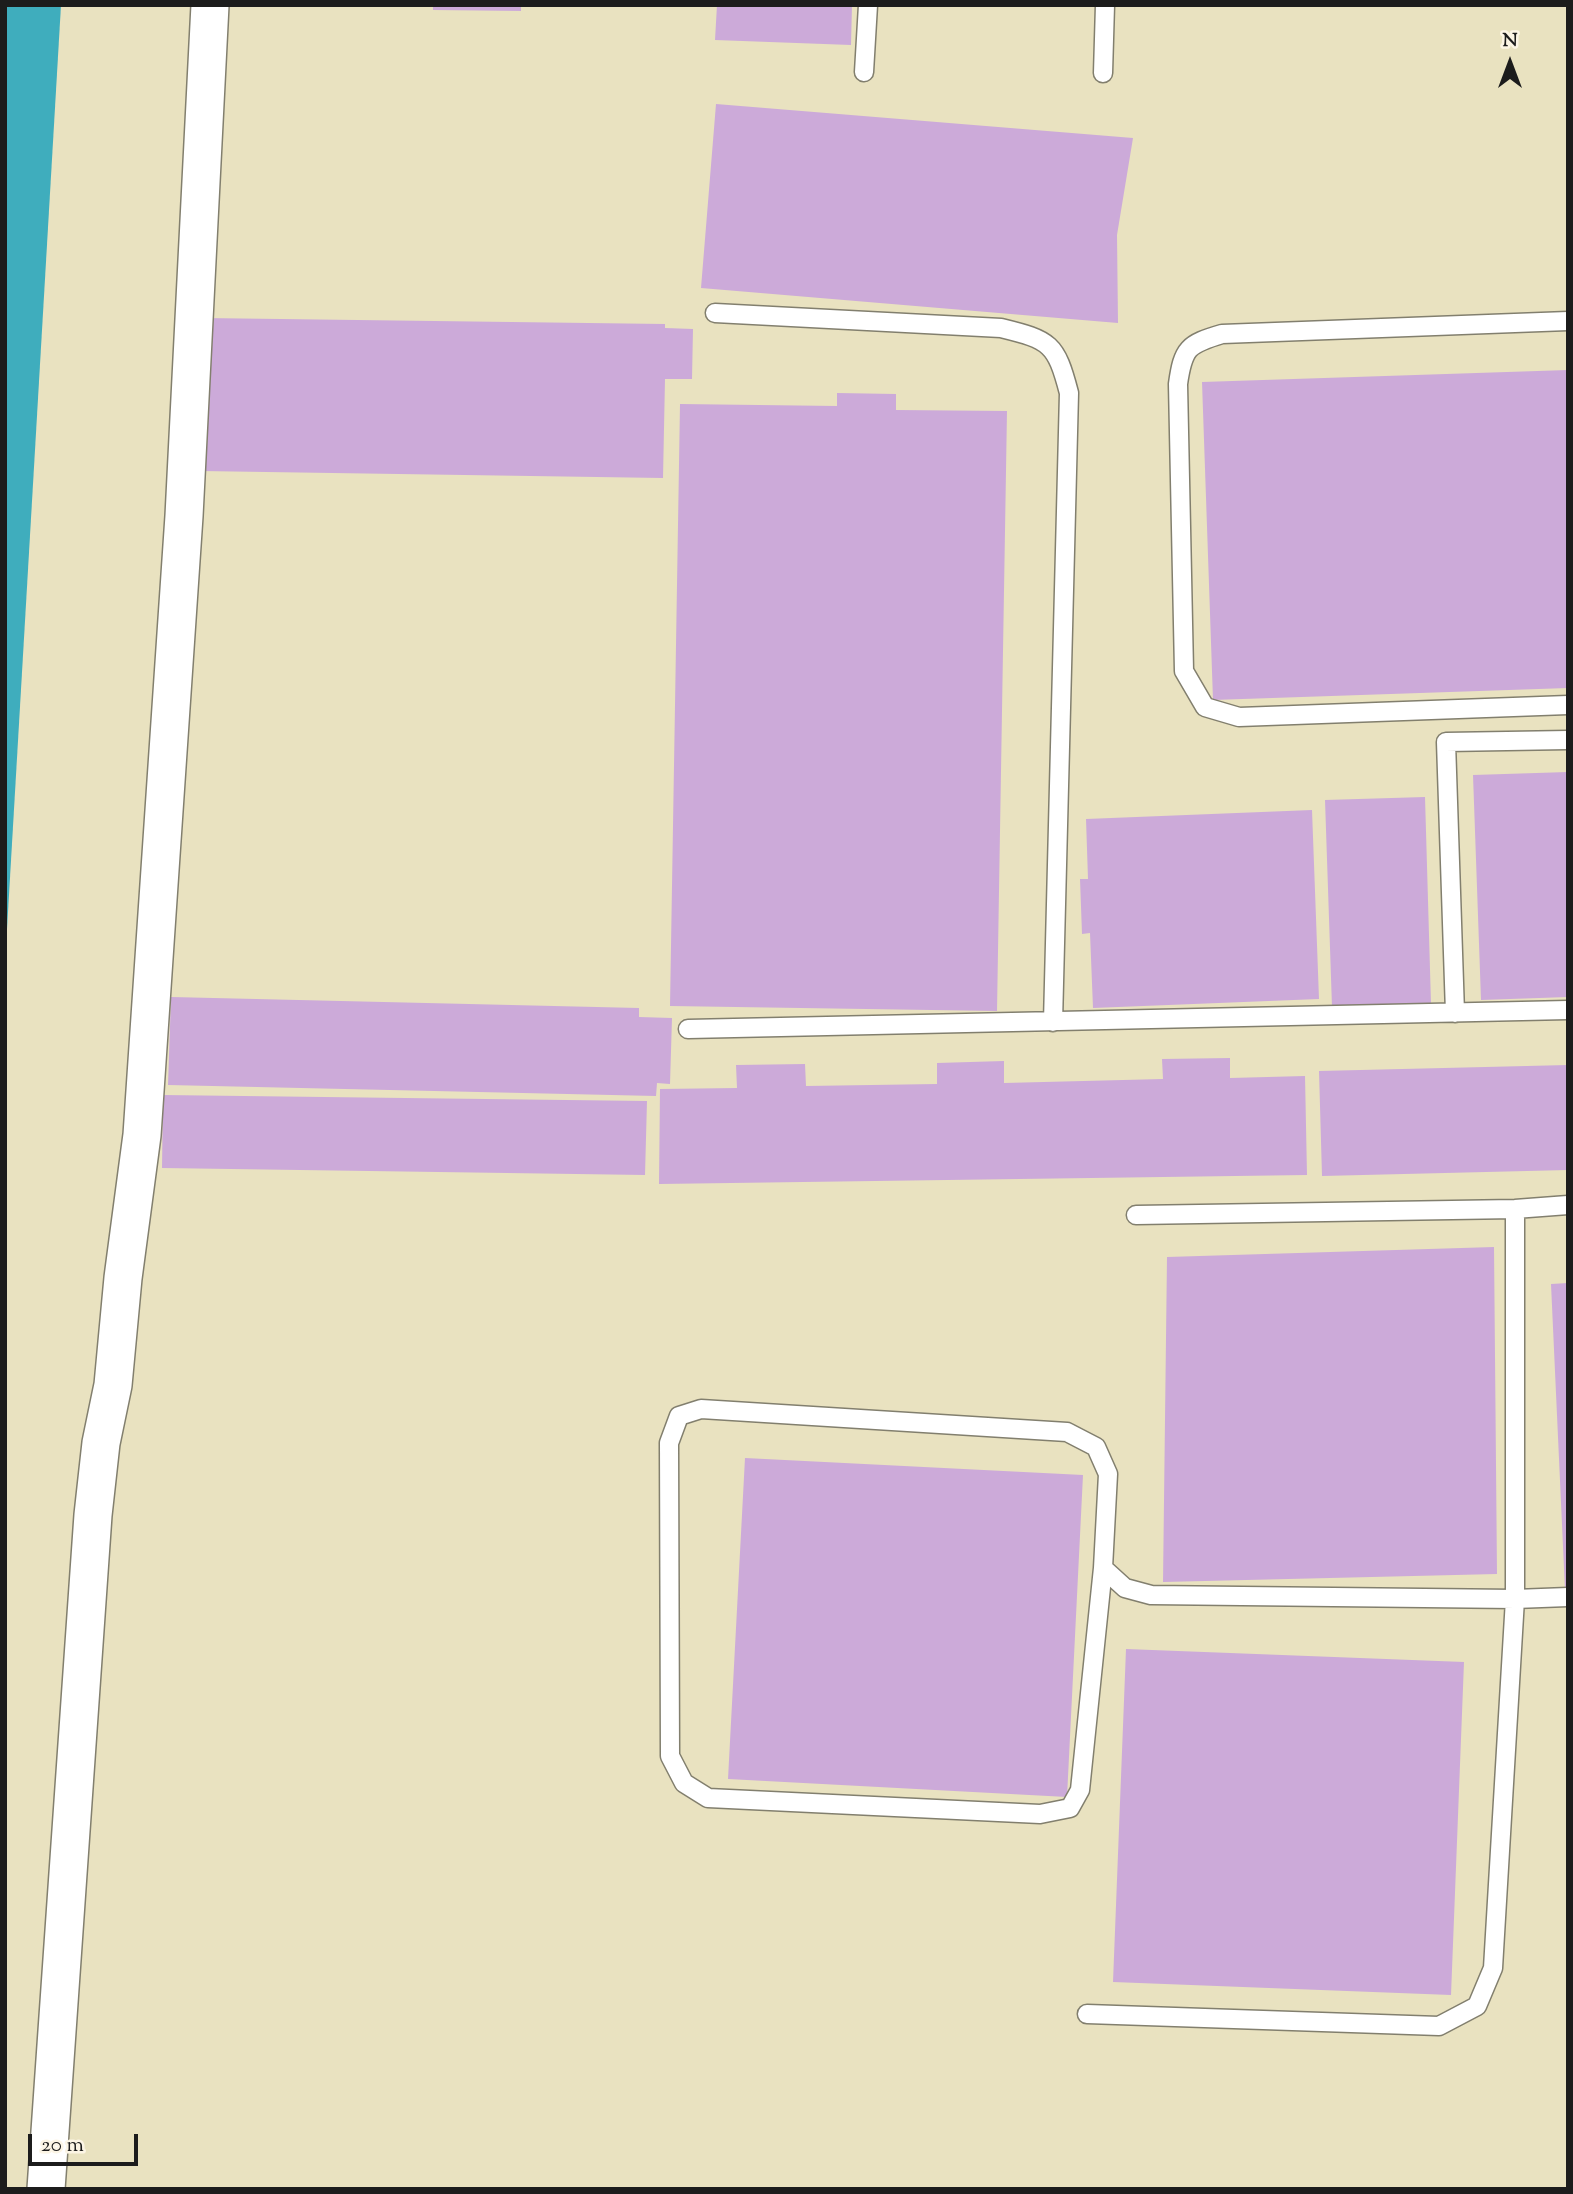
<!DOCTYPE html>
<html>
<head>
<meta charset="utf-8">
<style>
  body { margin:0 }
  #map { position:relative; width:1573px; height:2194px; overflow:hidden; background:#e9e2c0; font-family:"Sorts Mill Goudy",serif }
  canvas { display:block }
  .frame { position:absolute; inset:0; border:7px solid #1c1c1c; pointer-events:none }
  .north { position:absolute; left:1475px; top:28px; width:70px; height:70px; -webkit-text-stroke:5px #fcf5e5; paint-order:stroke; rotate:0deg; font-size:19px; font-weight:700; line-height:28px; text-align:center; color:#1c1c1c }
  .north::after { content:''; display:block; margin:auto; width:24px; height:32px; background:#1c1c1c; clip-path:polygon(50% 0,100% 100%,50% 72%,0 100%) }
  .scale { position:absolute; left:28px; top:2134px; width:110px; height:32px; box-sizing:border-box; border:4px solid #1c1c1c; border-top:0; padding-left:9px; font-size:21px; line-height:24px; white-space:nowrap; color:#1c1c1c; -webkit-text-stroke:5px #fcf5e5; paint-order:stroke }
</style>
</head>
<body>
<div id="map">
<canvas width="1573" height="2194"></canvas>
<div class="frame"></div>
<div class="north">N</div>
<div class="scale">20 m</div>
</div>
<script>
const c = document.querySelector('canvas').getContext('2d');
c.lineJoin = 'round';
function fill(path, color) { c.fillStyle = color; c.fill(path, 'evenodd'); }
function trace(path, color, width, dash) { c.strokeStyle = color; c.lineWidth = width; c.lineCap = dash ? 'butt' : 'round'; c.setLineDash(dash || []); c.stroke(path); }
fill(new Path2D(`
  M5,5H61L5,963Z`), '#3fadbd');
fill(new Path2D(`
  M433,5H521V11L433,10Z
  M717,5H852L851,45L715,40Z
  M716,104L1133,138L1117,235L1118,323L701,288Z
  M203,318L665,324V328L693,329L692,379H665L663,478L200,471Z
  M1568,370V688L1213,700L1202,382Z
  M837,393L896,394V410L1007,411L997,1011L670,1006L680,404L837,406Z
  M1568,772V997L1481,1000L1473,775Z
  M1425,797L1431,1004L1332,1007L1325,800Z
  M1312,810L1319,999L1093,1008L1090,933L1082,934L1080,879H1088L1086,819Z
  M171,997L639,1008V1017L672,1018L670,1084L657,1083L656,1096L168,1085Z
  M1230,1058V1078L1305,1076L1307,1175L659,1184L660,1089L737,1088L736,1065L805,1064L806,1086L937,1084V1063L1004,1061V1083L1163,1079L1162,1059Z
  M1568,1065V1170L1322,1176L1319,1071Z
  M163,1095L647,1101L645,1175L162,1168Z
  M1494,1247L1497,1574L1163,1582L1167,1257Z
  M1568,1283V1590H1565L1551,1284Z
  M745,1458L1083,1475L1067,1797L728,1779Z
  M1126,1649L1464,1662L1451,1995L1113,1982Z`), '#ccaad9');
const lane = new Path2D(`
  M864,72L868,5
  M1103,73L1105,5
  M715,313L1001,328C1050,340 1056,343 1069,393L1053,1022
  M1568,321L1222,334C1188,344 1183,348 1178,384L1184,671L1205,707L1239,717L1568,705
  M1455,1013L1446,742L1568,740
  M688,1029L1568,1010
  M1136,1215L1515,1209L1568,1205
  M701,1409L1067,1432L1096,1447L1108,1474L1103,1568L1080,1790L1070,1808L1040,1814L708,1798L684,1783L670,1756L669,1443L679,1416Z
  M1103,1568L1125,1588L1151,1595L1515,1599L1568,1597
  M1087,2014L1439,2026L1477,2006L1493,1968L1515,1599V1209`);
const street = new Path2D(`
  M46,2189L93,1515L101,1443L113,1385L123,1278L142,1135L184,516L210,5`);
trace(lane, '#827f6e', 21);
trace(street, '#827f6e', 40);
trace(lane, '#fff', 18);
trace(street, '#fff', 37);
</script>
</body>
</html>
